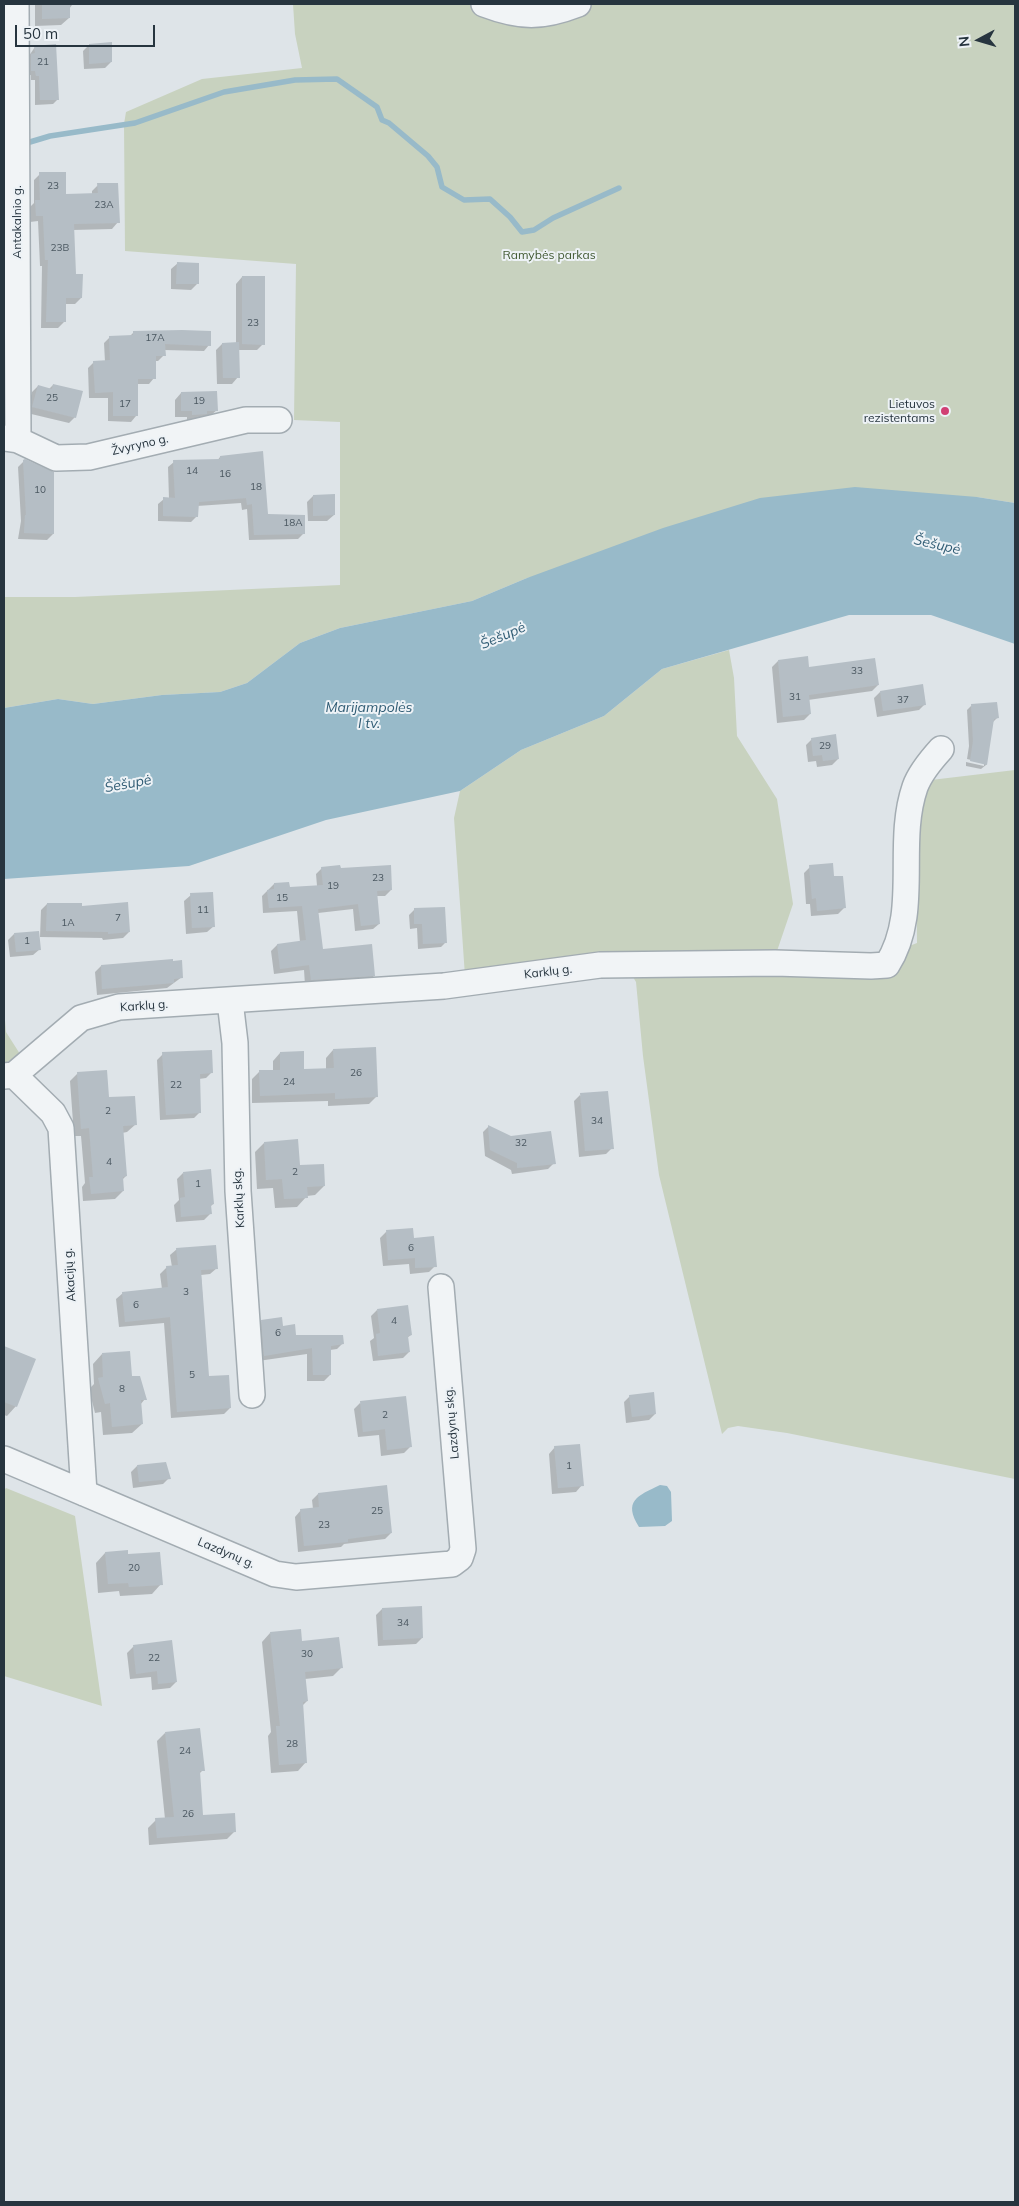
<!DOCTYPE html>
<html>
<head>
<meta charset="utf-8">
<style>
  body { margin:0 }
  #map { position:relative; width:1019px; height:2206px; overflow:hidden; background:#dee4e8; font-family:Mulish,sans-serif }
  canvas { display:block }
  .frame { position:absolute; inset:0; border:5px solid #27353f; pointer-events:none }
  .north { position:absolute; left:954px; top:15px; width:50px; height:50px; -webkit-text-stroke:4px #edf2f6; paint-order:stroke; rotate:264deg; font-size:14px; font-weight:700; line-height:20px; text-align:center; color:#27353f }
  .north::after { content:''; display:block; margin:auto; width:18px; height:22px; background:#27353f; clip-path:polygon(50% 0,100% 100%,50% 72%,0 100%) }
  .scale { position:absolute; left:15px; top:25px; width:140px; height:22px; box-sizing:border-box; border:2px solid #27353f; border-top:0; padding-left:6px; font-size:15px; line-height:18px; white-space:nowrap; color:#27353f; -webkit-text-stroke:4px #edf2f6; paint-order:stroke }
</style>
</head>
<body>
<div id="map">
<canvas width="1019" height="2206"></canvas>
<div class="frame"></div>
<div class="north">N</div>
<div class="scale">50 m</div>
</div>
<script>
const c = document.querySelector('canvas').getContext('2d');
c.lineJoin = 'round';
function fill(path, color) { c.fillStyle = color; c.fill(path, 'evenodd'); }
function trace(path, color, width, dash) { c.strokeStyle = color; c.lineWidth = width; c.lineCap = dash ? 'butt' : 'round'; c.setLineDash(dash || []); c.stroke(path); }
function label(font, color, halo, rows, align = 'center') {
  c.font = font + ' Mulish,sans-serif'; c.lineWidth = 4; c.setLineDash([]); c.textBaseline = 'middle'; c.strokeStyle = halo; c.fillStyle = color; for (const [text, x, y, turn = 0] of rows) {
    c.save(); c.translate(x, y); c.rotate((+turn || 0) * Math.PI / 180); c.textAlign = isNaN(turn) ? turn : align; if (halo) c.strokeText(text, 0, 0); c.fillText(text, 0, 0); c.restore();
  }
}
fill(new Path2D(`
  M293,4H1015V503L977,497L527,578L472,601L340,628L300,643L247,683L220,692L162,695L93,704L58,699L4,708V597H75L340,585V422L294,420L296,264L125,251L124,124L126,112L202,79L302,68L295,34Z
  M729,650L734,678L737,736L777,799L793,904L776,954L881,957L917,943L916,822L931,780L1015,770V1479L787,1433L738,1426L728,1428L722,1434L659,1175L643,1056L636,982L619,954L465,976L454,818L460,791L521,750L604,716L662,669Z
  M4,1009L6,1032L20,1054L4,1064Z
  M6,1488L75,1516L102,1706L4,1676V1490Z`), '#c8d2bf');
fill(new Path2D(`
  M855,487L977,497L1015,503V644L931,615H849L662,669L604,716L521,750L460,791L326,820L189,866L4,879V708L58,699L93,704L162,695L220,692L247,683L300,643L340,628L472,601L527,578L663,528L760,498Z
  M660,1485L667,1486L671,1492L672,1521L665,1526L639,1527C623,1501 637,1496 660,1485Z`), '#98bac9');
fill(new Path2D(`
  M35,4H72V5L69,9V18L61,25L35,26Z
  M89,45L111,62L105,68L84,69L83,51Z
  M35,47L58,99L53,104L35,105V80H31V75L26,76V60Z
  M40,174L65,195L92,194V191L98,185L118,222L112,229L73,230L75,275L81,298L75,304H65L64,322L58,328H41L42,266H40L38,221L30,222V207L34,203V180Z
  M178,263L197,284L191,290L171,289V269Z
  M242,277L263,344L257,350H238V377L232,384H217L216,350L222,344H236V284Z
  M134,332L209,345L204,351L164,350V355L158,361H154V378L149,384H137L136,416L131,422L108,421V398H89L88,368L94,362H105L104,343L110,337L130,336Z
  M53,385L75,417L69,423L27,413L32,392L38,386L49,389Z
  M181,393L217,410L210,416L203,417L199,420H187V417H175V400Z
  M220,457L267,515L303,534L298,539L249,540L247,509L242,510L241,503L197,506V516L191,522L158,521V504L164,499H169L168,467L174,462L217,461Z
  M24,461L53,534L47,540L18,539L21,521L18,467Z
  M313,496L334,515L327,521H308L307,502Z
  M778,661L878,685L872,691L808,700L810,714L804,720L777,723L772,667Z
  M880,692L925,704L919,710L877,717L874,698Z
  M971,706L997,718L992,723L986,765L981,769L966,766V762L984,766V763L967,759L969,746L967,710Z
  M812,739L838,759L832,765L817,767L816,761L808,762L806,745Z
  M810,867L844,908L838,914L811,916L810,904H806L804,873Z
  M322,868L339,869L391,890L385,896H376L379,924L373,929L355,931L353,909L318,913L322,950L374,976L368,981L305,985L304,970L274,974L271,951L277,945L300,942L297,911L263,913L262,896L274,884L288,889L317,886L316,874Z
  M191,895L214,926L207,932L186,934L184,901Z
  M47,904L81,908L129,932L123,938L103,940L102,938L40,937L41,910Z
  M414,910L446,942L441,947L418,949L417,928L410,929L409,915Z
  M14,934L40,949L33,955L10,957L8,940Z
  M101,966L182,977L167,988L97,995L95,972Z
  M333,1050L377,1096L369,1104L328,1106V1101L252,1103V1079L259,1072L273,1071V1061L280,1053L303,1070L326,1069V1058Z
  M163,1054L212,1072L206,1078L199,1079L200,1112L194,1118L160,1120L157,1060Z
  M78,1073L136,1124L127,1132L122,1133L126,1176L122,1180L123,1191L115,1199L83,1201L82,1187L85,1183L81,1136H74L70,1081Z
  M580,1095L612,1148L606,1154L579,1157L574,1101Z
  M489,1126L554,1163L548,1169L512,1174L511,1170L485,1156L483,1132Z
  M264,1143L299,1167L324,1186L315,1195L307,1196L297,1207L275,1208L273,1188L257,1189L255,1152Z
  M183,1173L213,1204L210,1207V1214L204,1220L176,1222L174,1205L179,1200L177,1179Z
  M386,1232L412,1239L435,1266L429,1272L410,1274L409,1264L383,1266L380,1238Z
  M177,1249L217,1268L210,1274L201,1275L208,1377L230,1408L224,1414L171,1418L164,1323L119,1327L116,1299L123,1293L162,1289L160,1274L167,1267H172L170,1255Z
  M377,1310L411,1335L407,1338L409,1352L403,1358L373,1361L370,1341L374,1338L371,1316Z
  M262,1321L282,1327L295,1336L343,1343L337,1349L330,1350V1375L324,1381H307V1354L258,1361L256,1327Z
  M4,1348L16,1406L7,1416L4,1415Z
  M102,1354L130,1377L145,1399L140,1405L142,1424L132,1433L103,1435L101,1412L95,1413L89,1389L94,1384L93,1364Z
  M630,1396L655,1414L649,1420L626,1423L624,1402Z
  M360,1403L410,1447L404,1453L381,1456L379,1435L358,1437L354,1409Z
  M555,1447L582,1485L576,1492L552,1494L549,1454Z
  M137,1466L169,1478L163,1484L133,1488L131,1472Z
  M318,1494L391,1533L385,1539L344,1544L341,1547L298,1552L295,1517L301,1510L313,1509L312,1500Z
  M105,1553L127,1556L161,1584L152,1594L120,1596L119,1591L98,1593L96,1563Z
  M382,1609L422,1638L416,1644L378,1646L376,1615Z
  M270,1633L301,1642L341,1668L333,1676L305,1679L307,1701L302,1706L306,1762L298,1771L271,1773L268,1736L271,1732L262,1642Z
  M171,1642L176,1682L170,1688L152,1690L151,1677L130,1679L127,1653L133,1647Z
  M165,1733L203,1770L199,1774L202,1816L235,1831L227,1839L149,1845L148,1828L156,1820L165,1819L157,1741Z`), '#0003');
trace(new Path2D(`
  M30,142L50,136L135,123L224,92L295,80L337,79L377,107L382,120L389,123L428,156L437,167L442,187L464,200L490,199L510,217L522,232L534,230L553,218L619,188`), '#98bac9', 5.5);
fill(new Path2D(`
  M42,4H70V18L42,19Z
  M112,42V62L89,64V44Z
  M56,44L59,100H40L39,76H36L35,71H31V54L35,53L34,46Z
  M39,172H66V194L98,193L97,183H118L120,223L74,224L76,274H83L82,298H66V322H46L48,260H45L43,216H36L35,200H40Z
  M177,262L199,263V284H176Z
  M242,276H265V345L242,344Z
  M182,330L211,331V346L165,344L166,356H156V379H138V416H113V392L95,393L93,361L110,360L109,336L133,335V331Z
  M239,342L240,378H223L222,343Z
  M53,384L83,391L76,418L32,407L38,385L52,389Z
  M217,391L218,411H207V414L192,415V411H181V392Z
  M263,451L268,514L305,515V534L254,535L252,504L247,505L246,498L199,502L198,517L163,516V497L175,498L173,460L220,459V456Z
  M25,459L54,472V534L24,533L25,515H26L23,460Z
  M335,494V515L313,516V495Z
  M808,656L809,667L875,658L879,685L809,695L811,714L783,717L778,660Z
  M923,684L926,705L883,711L880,691Z
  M997,702L999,718L994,719L987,765L970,761L973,741L971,704Z
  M836,734L839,759L823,761L822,755L813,756L811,738Z
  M833,863L834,876H843L846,908L817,911L816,898L812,899L809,865Z
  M340,865L341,868L391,865L392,890L377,891L380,924L361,926L358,904L318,909L323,949L372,944L375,976L311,980L309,965L280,969L277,944L306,940L302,906L269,908L267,890L274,889V883L289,882L290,887L323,885L321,867Z
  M213,892L215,927L192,928L190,893Z
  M128,902L130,932L108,934V932L46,931L47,903H82V906Z
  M445,907L447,943L423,944L422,924H414V908Z
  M39,931L41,950L16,952L14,933Z
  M173,959V961L182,960L183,978L174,979V983L102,989L101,965Z
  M376,1047L378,1097L335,1099V1093L260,1096L259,1070H280V1052L304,1051V1069L334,1068L333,1049Z
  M212,1050L213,1073L200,1074L201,1113L166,1115L162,1052Z
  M107,1070L109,1097L135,1096L137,1125L123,1126L127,1176L123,1177L124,1191L91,1194L89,1177H93L89,1128L81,1129L77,1072Z
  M608,1091L614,1149L585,1151L580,1093Z
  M488,1125L511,1136L551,1131L556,1164L517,1168V1163L490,1150Z
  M298,1139L300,1165L324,1164L325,1186L307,1187L308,1198L284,1199L282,1179L266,1180L264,1142Z
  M211,1169L214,1204L211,1205L212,1214L181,1217L180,1198L185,1197L183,1172Z
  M413,1228L414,1238L434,1236L437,1267L415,1268V1258L388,1260L386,1230Z
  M216,1245L218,1269L201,1270L209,1376L229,1375L231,1408L177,1412L170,1317L125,1322L122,1292L168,1287L166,1266L178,1265L176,1248Z
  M408,1305L412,1335L408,1336L410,1352L378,1356L376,1334L380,1333L377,1309Z
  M282,1317L283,1326L295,1324L296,1335H343L344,1344L331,1346V1375H313L312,1348L264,1356L261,1320Z
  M4,1346L36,1359L17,1407L4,1402Z
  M130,1351L132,1376H140L147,1400H141L143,1424L112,1427L110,1403L105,1404L98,1378L103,1377L102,1353Z
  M654,1392L656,1414L632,1417L629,1395Z
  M406,1396L412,1447L387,1450L385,1429L363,1432L360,1401Z
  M580,1444L584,1486L558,1488L554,1446Z
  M166,1462L171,1479L139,1482L137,1465Z
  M387,1485L392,1533L348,1539V1542L304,1546L300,1509L319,1507L318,1493Z
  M128,1550V1554L160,1552L163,1585L129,1587L128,1583L108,1584L105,1552Z
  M422,1606L423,1638L383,1640L382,1608Z
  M301,1629L302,1641L339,1637L343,1668L305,1672L308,1701L303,1702L307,1763L279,1765L276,1726H280L270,1632Z
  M172,1640L177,1682L158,1684L157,1671L136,1674L133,1645Z
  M200,1728L205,1771H200L203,1815L235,1813L236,1832L157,1838L155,1818L174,1817L165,1732Z`), '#b5bec5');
const minor = new Path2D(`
  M16,4L18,440
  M484,4C521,18 542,18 578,4
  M4,438L18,440L56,458L89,457L246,420H279
  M230,1001L235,1043L238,1191L252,1395
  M14,1075L53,1113L61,1128L84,1493
  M4,1076L14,1075L81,1018L119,1007L444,986L600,965L775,963L871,966L887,965C921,912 895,845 915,787C920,773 931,760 941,749
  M4,1459L275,1574L296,1577L452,1564L460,1558L463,1549L441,1287`);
trace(minor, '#a3acb2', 28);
trace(minor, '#f1f4f6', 25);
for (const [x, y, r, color] of [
  [945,411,5,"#d13f73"]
]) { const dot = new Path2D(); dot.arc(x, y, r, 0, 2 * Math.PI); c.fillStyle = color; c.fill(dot); trace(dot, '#edf2f6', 2); }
label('10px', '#4a5760', null, [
  ["21",43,62],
  ["23",53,186],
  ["23A",104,205],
  ["23B",60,248],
  ["23",253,323],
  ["17A",155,338],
  ["25",52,398],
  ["19",199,401],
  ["17",125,404],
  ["14",192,471],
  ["16",225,474],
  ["18",256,487],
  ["10",40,490],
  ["18A",293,523],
  ["33",857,671],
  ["31",795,697],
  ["37",903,700],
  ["29",825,746],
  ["23",378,878],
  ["19",333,886],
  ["15",282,898],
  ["11",203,910],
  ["7",118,918],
  ["1A",68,923],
  ["1",27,941],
  ["26",356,1073],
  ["24",289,1082],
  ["22",176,1085],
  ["2",108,1111],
  ["34",597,1121],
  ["32",521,1143],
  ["4",109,1162],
  ["2",295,1172],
  ["1",198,1184],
  ["6",411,1248],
  ["3",186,1292],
  ["6",136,1305],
  ["4",394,1321],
  ["6",278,1333],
  ["5",192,1375],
  ["8",122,1389],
  ["2",385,1415],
  ["1",569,1466],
  ["25",377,1511],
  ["23",324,1525],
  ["20",134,1568],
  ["34",403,1623],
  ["30",307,1654],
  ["22",154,1658],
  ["28",292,1744],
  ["24",185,1751],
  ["26",188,1814]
]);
label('12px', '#27353f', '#edf2f6', [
  ["Antakalnio g.",17,222,-90],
  ["Žvyryno g.",140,445,-13],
  ["Karklų g.",548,972,-7],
  ["Karklų g.",144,1006,-4],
  ["Karklų skg.",239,1198,-93],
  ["Akacijų g.",70,1275,-94],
  ["Lazdynų skg.",452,1423,-95],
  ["Lazdynų g.",226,1553,23]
]);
label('12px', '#435b34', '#edf2f6', [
  ["Ramybės parkas",549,255]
]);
label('12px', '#27353f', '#edf2f6', [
  ["Lietuvos",935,404],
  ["rezistentams",935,418]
], 'right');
label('italic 14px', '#305c74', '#edf2f6', [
  ["Šešupė",937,545,13],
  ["Šešupė",503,636,-23],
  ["Marijampolės",369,708],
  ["I tv.",369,724],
  ["Šešupė",128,784,-10]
]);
</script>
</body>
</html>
